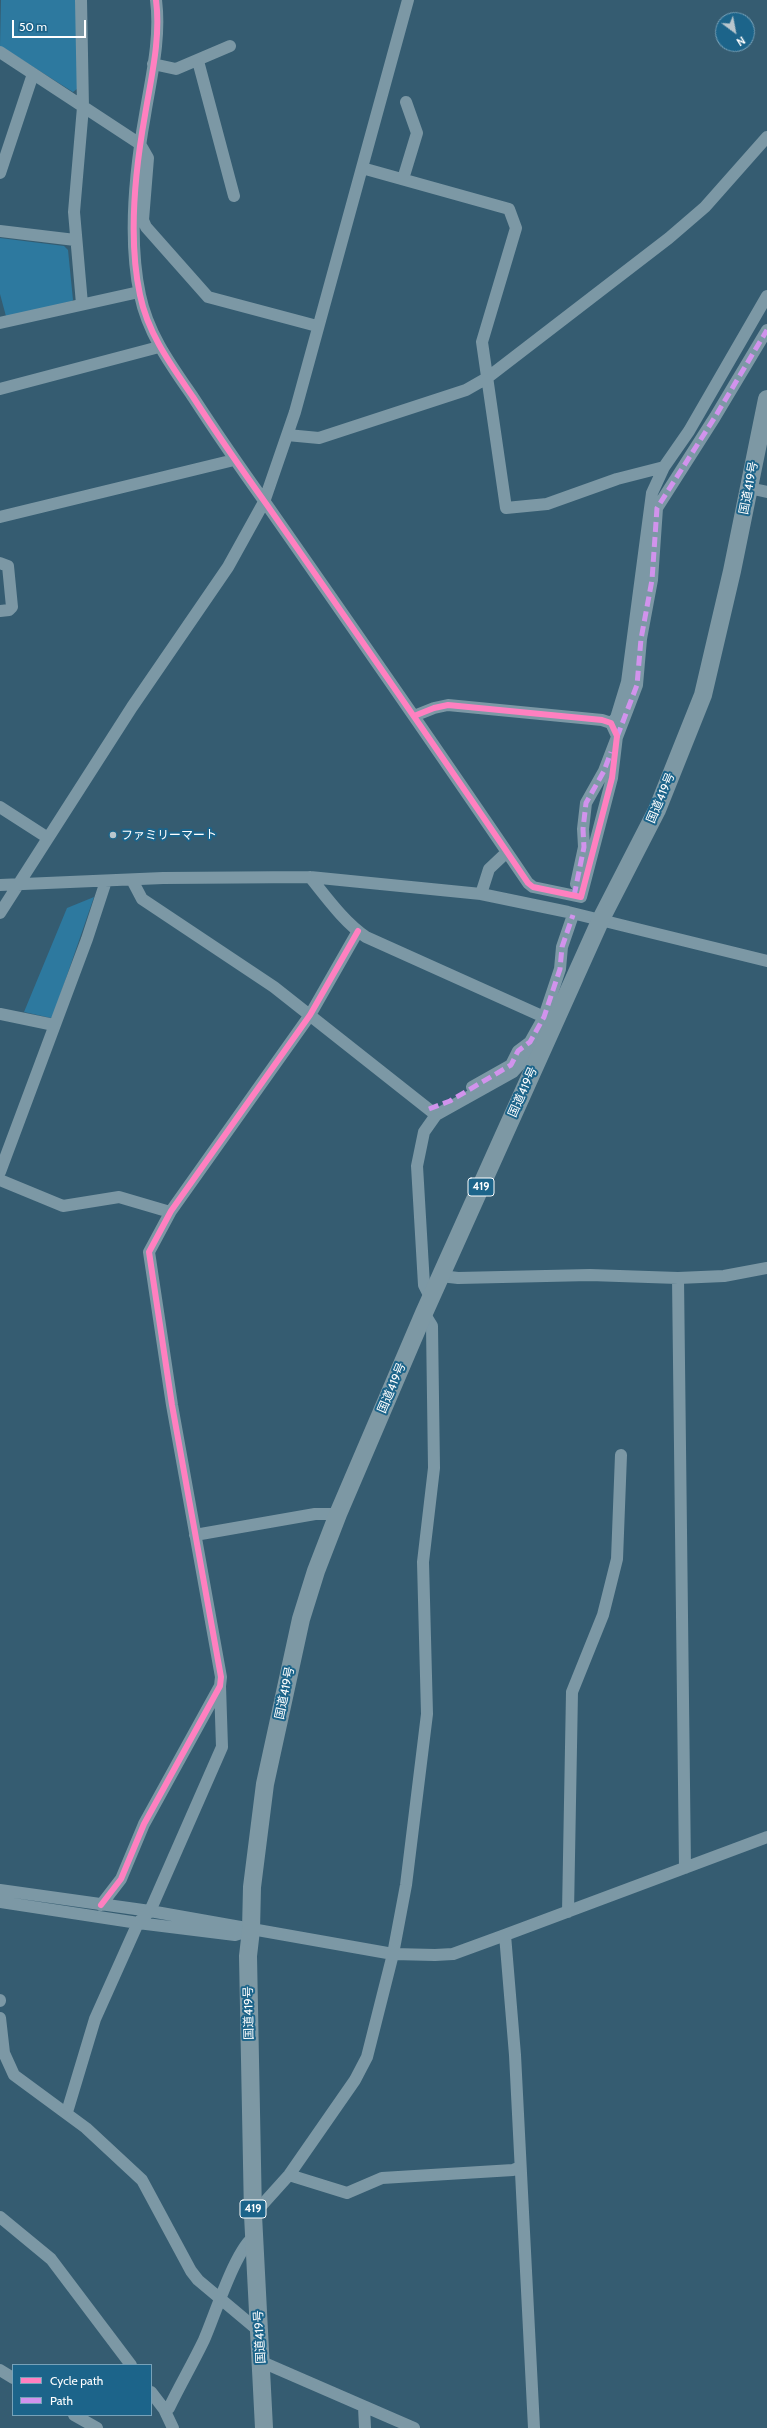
<!DOCTYPE html>
<html>
<head>
<meta charset="utf-8">
<style>
  body { margin:0 }
  #map { position:relative; width:767px; height:2428px; overflow:hidden; background:#355c71; font-family:Cabin,sans-serif }
  canvas { display:block }
  .legend { position:absolute; left:12px; top:2364px; width:140px; height:52px; box-sizing:border-box; background:#1c648a; border:1px solid #77a2b9; margin:0; padding:5px 7px; list-style:none; font-size:12px; color:#fff }
  .legend li { display:flex; align-items:center; gap:8px; height:20px }
  .legend b { width:20px; border:1px solid #77a2b9 }
  .north { position:absolute; left:715px; top:12px; width:40px; height:40px; box-sizing:border-box; background:#1c648a; border:1px solid #77a2b9; border-radius:50%; rotate:148deg; font-size:11px; font-weight:700; line-height:16px; text-align:center; color:#fff }
  .north::after { content:''; display:block; margin:auto; width:14px; height:18px; background:#b8c6cd; clip-path:polygon(50% 0,100% 100%,50% 72%,0 100%) }
  .scale { position:absolute; left:12px; top:20px; width:74px; height:18px; box-sizing:border-box; border:2px solid #fff; border-top:0; padding-left:5px; font-size:12px; line-height:14px; white-space:nowrap; color:#fff; -webkit-text-stroke:3px #1c648a; paint-order:stroke }
</style>
</head>
<body>
<div id="map">
<canvas width="767" height="2428"></canvas>
<ul class="legend">
<li><b style="height:5px;background:#ff80c0"></b>Cycle path</li>
<li><b style="height:5px;background:#d193ec"></b>Path</li>
</ul>
<div class="north">N</div>
<div class="scale">50 m</div>
</div>
<script>
const c = document.querySelector('canvas').getContext('2d');
c.lineJoin = 'round';
function fill(path, color) { c.fillStyle = color; c.fill(path, 'evenodd'); }
function trace(path, color, width, dash) { c.strokeStyle = color; c.lineWidth = width; c.lineCap = dash ? 'butt' : 'round'; c.setLineDash(dash || []); c.stroke(path); }
function label(font, color, halo, rows, align = 'center') {
  c.font = font + ' Cabin,"Noto Sans JP",sans-serif'; c.lineWidth = 4; c.setLineDash([]); c.textBaseline = 'middle'; c.strokeStyle = halo; c.fillStyle = color; for (const [text, x, y, turn = 0] of rows) {
    c.save(); c.translate(x, y); c.rotate((+turn || 0) * Math.PI / 180); c.textAlign = isNaN(turn) ? turn : align; if (halo) c.strokeText(text, 0, 0); c.fillText(text, 0, 0); c.restore();
  }
}
fill(new Path2D(`
  M1,0H79L81,86L73,92L0,46Z
  M0,238L64,246L68,250L73,300L69,305L7,320L0,294Z
  M94,897L53,1016L51,1018L24,1012L67,908Z`), '#2d799f');
trace(new Path2D(`
  M81,0L83,107L74,212L82,304
  M156,0C161,38 151,78 145,115C135,171 128,239 140,295C148,334 171,365 193,397C217,434 242,470 267,505C355,631 442,756 528,883L533,887L581,897L612,778L617,736L611,723L602,720L448,705L434,708L414,716
  M0,52L140,144L148,158L143,220L146,227L208,297L317,326
  M198,61L234,196
  M153,64L176,69L230,46
  M362,168L509,209L516,228L482,342L506,508L547,504L617,479L664,467
  M0,173L33,74
  M403,179L417,133L406,102
  M0,231L75,240
  M0,323L139,292
  M0,389L159,347
  M287,435L319,438L466,390L487,378L669,238L705,207L767,137
  M749,488L767,492
  M0,517L234,460
  M0,563L8,566L12,607L9,610L0,611
  M613,721L616,718L627,682L652,493L664,467L689,431L767,296
  M0,807L48,838
  M310,877C327,898 344,922 366,937L544,1017L556,1020
  M132,880L142,899L274,987L436,1115
  M576,884L584,847L583,829L586,803L604,771L637,685L641,639L652,580L657,508L715,417L767,330
  M0,885L163,878L310,877L481,894L568,912L767,961
  M481,894L489,869L507,852
  M0,913L132,707L228,567L264,502L295,412L408,0
  M0,1014L54,1025
  M472,1087L511,1065L518,1051L530,1042L544,1017L560,969L562,947L573,915
  M0,1172L87,939L106,881
  M0,1180L63,1206L119,1197L170,1212
  M441,1276L458,1278L590,1275L678,1278
  M431,1299L424,1285L417,1166L424,1132L436,1115L513,1072L529,1054L545,1042
  M195,1535L315,1514H338
  M685,1868L678,1278L724,1276L767,1268
  M0,1890L150,1911L393,1954L435,1955L453,1954L505,1935L767,1837
  M0,1902L138,1923L235,1935L251,1930
  M101,1905L121,1879L144,1824L220,1686L221,1677L172,1405L149,1252L171,1211L310,1015L358,931
  M568,1912L572,1692L603,1615L617,1559L621,1455
  M505,1935L515,2055L534,2428
  M0,2000V2001
  M0,2018L4,2053L14,2075L86,2128L142,2180L191,2271L198,2280L260,2332
  M67,2112L95,2019L138,1923L150,1911L222,1747L220,1686
  M289,2175L347,2193L382,2178L513,2170L520,2167
  M253,2215L289,2175L355,2080L367,2057L393,1954L406,1885L427,1714L423,1562L434,1468L432,1326L424,1313
  M0,2217L51,2259L131,2365
  M262,2362L414,2428
  M0,2370L13,2378
  M151,2392L164,2409L173,2428
  M364,2407L365,2428
  M165,2411L169,2408C180,2385 193,2363 204,2340C214,2318 236,2247 255,2236
  M74,2415L97,2428`), '#7c98a5', 12);
trace(new Path2D(`
  M264,2428L253,2215L248,1956L251,1930L252,1887L265,1784L301,1619L316,1571L338,1514L424,1313L601,919L657,810L703,695L732,571L767,399`), '#7d98a4', 18);
trace(new Path2D(`
  M617,737L637,685L641,639L652,580L657,508L715,417L767,330
  M574,896L584,847L583,829L586,803L604,771L611,752
  M429,1109L450,1101L511,1065L518,1051L530,1042L544,1017L560,969L562,947L573,915`), '#d193ec', 5, [10, 5]);
trace(new Path2D(`
  M156,0C161,38 151,78 145,115C135,171 128,239 140,295C148,334 171,365 193,397C217,434 242,470 267,505C355,631 442,756 528,883L533,887L581,897L612,778L617,736L611,723L602,720L448,705L434,708L414,716
  M101,1905L121,1879L144,1824L220,1686L221,1677L172,1405L149,1252L171,1211L310,1015L358,931`), '#ff80c0', 6);
for (const [x, y, r, color] of [
  [113,835,4,"#b8c6cd"]
]) { const dot = new Path2D(); dot.arc(x, y, r, 0, 2 * Math.PI); c.fillStyle = color; c.fill(dot); trace(dot, '#1c648a', 1.5); }
for (const [x, y, w] of [
  [481,1187,26],
  [253,2209,26]
]) { const box = new Path2D(); box.roundRect(x - w / 2, y - 9, w, 18, 3); c.fillStyle = '#1c648a'; c.fill(box); trace(box, '#fff', 1); }
label('bold 11px', '#fff', null, [
  ["419",481,1187],
  ["419",253,2209]
]);
label('12px', '#fff', '#1c648a', [
  ["国道419号",749,488,-79],
  ["国道419号",661,798,-67],
  ["国道419号",523,1092,-66],
  ["国道419号",392,1388,-67],
  ["国道419号",285,1693,-78],
  ["国道419号",249,2013,-91],
  ["国道419号",260,2337,-93]
]);
label('12px', '#fff', '#1c648a', [
  ["ファミリーマート",121,835]
], 'left');
</script>
</body>
</html>
